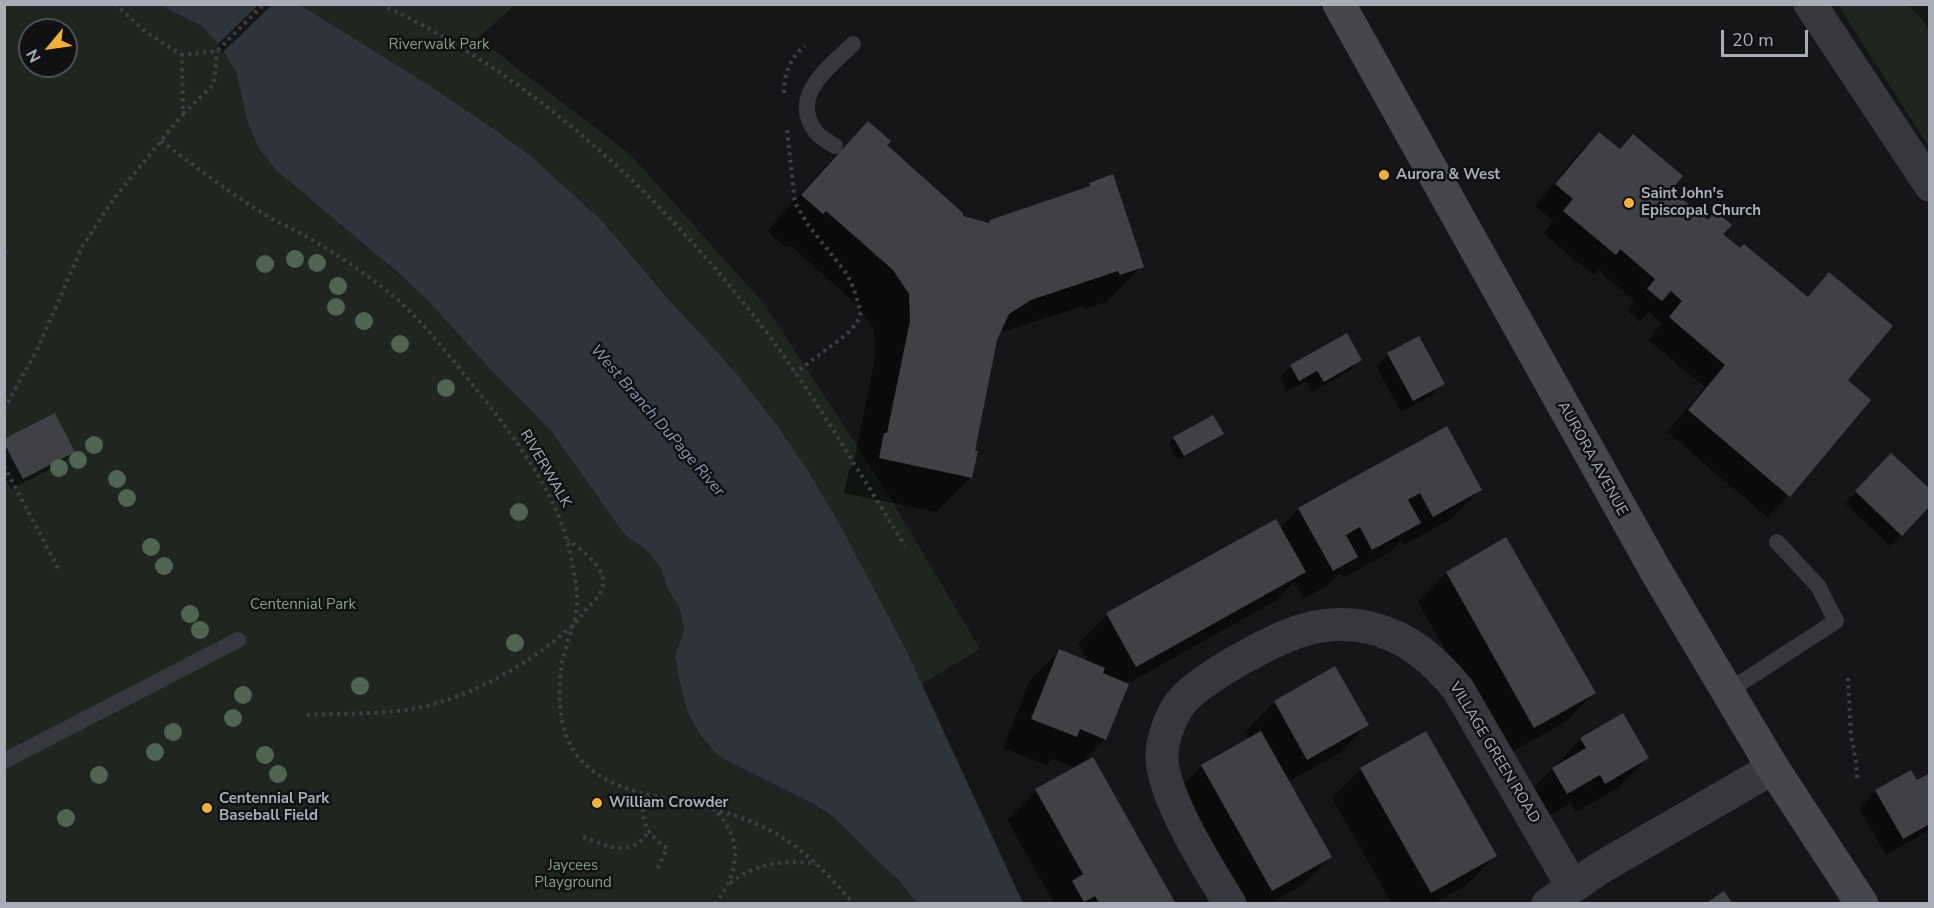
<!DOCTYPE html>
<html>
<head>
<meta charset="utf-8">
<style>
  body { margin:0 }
  #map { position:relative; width:1934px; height:908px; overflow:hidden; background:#161618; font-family:"Nunito Sans",sans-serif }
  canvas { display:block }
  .frame { position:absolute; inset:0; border:6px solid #a8adb8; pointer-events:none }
  .north { position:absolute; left:18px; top:18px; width:60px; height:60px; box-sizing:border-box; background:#111113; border:2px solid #4d4f55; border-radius:50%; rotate:241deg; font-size:16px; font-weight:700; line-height:24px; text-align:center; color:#a8adb8 }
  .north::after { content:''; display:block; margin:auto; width:21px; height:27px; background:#f2b134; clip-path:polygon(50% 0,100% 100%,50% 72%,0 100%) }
  .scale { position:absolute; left:1721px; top:30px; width:87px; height:27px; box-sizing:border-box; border:3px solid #a8adb8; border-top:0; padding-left:8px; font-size:18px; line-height:21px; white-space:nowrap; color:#a8adb8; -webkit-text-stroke:4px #111113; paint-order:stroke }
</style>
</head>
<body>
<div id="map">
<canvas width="1934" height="908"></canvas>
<div class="frame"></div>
<div class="north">N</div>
<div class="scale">20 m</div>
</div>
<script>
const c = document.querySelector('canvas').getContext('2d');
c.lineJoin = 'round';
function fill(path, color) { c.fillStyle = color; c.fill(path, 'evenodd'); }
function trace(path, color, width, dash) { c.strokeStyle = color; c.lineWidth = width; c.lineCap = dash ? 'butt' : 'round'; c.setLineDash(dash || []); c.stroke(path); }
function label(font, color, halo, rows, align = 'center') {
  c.font = font + ' "Nunito Sans",sans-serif'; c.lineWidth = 5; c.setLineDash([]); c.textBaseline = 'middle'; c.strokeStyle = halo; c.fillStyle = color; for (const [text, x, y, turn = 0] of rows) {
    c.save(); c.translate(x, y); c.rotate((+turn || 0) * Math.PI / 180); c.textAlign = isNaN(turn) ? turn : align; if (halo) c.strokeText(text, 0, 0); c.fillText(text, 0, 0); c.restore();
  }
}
fill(new Path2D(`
  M5,4L160,5L202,26L222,49L236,72L248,123L258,147L429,302L492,371L551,431L624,534L647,551L662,570L667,589L679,606L684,631L675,656L811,802C851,829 886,867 917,903L5,904ZM30,30H66V66H30Z
  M300,5H515L478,38L631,155L765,305L880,481L980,649L922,684L844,532L700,334L630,253L328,23Z
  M1838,5H1907L1923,20L1929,32V147Z`), '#1e261f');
fill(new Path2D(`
  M160,5H300L424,82L498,132L533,158L602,221L666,296L734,371L773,420L805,466L844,532L906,650L1023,903H917L898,880L832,816L811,802L719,756L701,736L688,713L680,682L675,656L684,630L679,606L667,589L662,570L647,551L624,534L551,431L492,371L429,302L396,271L276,170L258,147L248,123L236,72L222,49L202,26Z`), '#2c353c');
fill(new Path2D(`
  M259,4L272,5L222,53L216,46Z`), '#161618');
fill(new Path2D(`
  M868,123L885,145L962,217L988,224L991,221L1083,190L1090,184L1142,266L1107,302L1084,309L1083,306L998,333L973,452L971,477L936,512L844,493L849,470L853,465L875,357L874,330L858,306L790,245L787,248L767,231L833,158Z
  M1599,134L1707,221L1715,213L1721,234L1806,298L1829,274L1846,380L1789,495L1767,517L1667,432L1705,387L1648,340L1662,323L1649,312L1640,322L1627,311L1635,301L1598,270L1593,275L1543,233L1553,221L1535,206L1577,155Z
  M1418,338L1443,383L1432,395L1401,412L1376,366L1388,354Z
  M1360,360L1349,371L1312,392L1306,381L1287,391L1280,377L1291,366Z
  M1446,428L1480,490L1451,519L1404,545L1402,540L1390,552L1343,578L1340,573L1328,585L1304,599L1294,582L1275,601L1127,684L1104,739L1079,765L1174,904H1051L1053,901L1007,820L1036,791L1075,768L1053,759L1046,765L1003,748L1030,680L1059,651L1089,663L1078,644L1107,615L1276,521L1280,528L1299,509Z
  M1222,434L1217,439L1178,460L1169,444L1174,438Z
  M4,441L74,452L62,463L11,489L4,476Z
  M1879,466L1901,535L1890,546L1845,504Z
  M1506,539L1594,693L1565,722L1505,756L1418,602L1446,573Z
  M1275,702L1367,725L1338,754L1288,782L1330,857L1301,886L1269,904H1234L1173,795L1202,766L1250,739L1246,731Z
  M1425,733L1495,856L1466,885L1433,904H1392L1332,798L1361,769Z
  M1581,739L1647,758L1619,787L1576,812L1571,803L1538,822L1524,798Z
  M1930,775V827L1923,834L1886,855L1859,808L1876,791L1917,782Z`), '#0007');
fill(new Path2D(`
  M868,121L891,141L887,145L963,213V216L989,223L990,220L1090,186L1089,183L1113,174L1144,267L1120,275L1118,271L1031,300L1009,314L997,340L975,451H978L972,478L879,458L884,433H887L910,321L909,294L893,270L826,211L823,214L801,195Z
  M1599,132L1620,149L1633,134L1683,176L1671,190L1708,220L1715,211L1732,225L1723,234L1740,248L1744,244L1808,297L1829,272L1893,326L1848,380L1871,400L1790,497L1688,410L1725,365L1669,317L1682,301L1671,291L1662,301L1647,289L1655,279L1620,249L1616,255L1563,211L1573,199L1555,184Z
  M1347,333L1362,360L1324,382L1317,371L1299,381L1290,365Z
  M1419,336L1445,384L1413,401L1387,353Z
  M55,413L75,452L23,479L4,443V439Z
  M1213,415L1224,434L1184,456L1173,437Z
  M1447,426L1482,490L1433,517L1420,493L1408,500L1421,523L1372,550L1360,527L1346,535L1358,557L1333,571L1298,508Z
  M1891,453L1930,489V506L1902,536L1855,491Z
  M1276,519L1306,572L1136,667L1106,613Z
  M1506,537L1596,693L1534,728L1446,572Z
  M1059,649L1105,668L1103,673L1129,684L1106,740L1080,729L1077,737L1031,719Z
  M1335,666L1369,725L1307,760L1274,701Z
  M1623,713L1649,758L1605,784L1600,775L1567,794L1552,768L1586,748L1580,738Z
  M1261,731L1332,857L1272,891L1201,765Z
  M1426,731L1497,856L1431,893L1360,768Z
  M1093,757L1176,904H1099L1095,896L1084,902L1072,881L1083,874L1035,789Z
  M1911,770L1917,780L1930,773V824L1903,839L1875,790Z
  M1724,891L1733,904H1705Z`), '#404145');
trace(new Path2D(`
  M115,4L146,32L182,55
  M381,4C536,78 664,197 767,333C818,401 860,474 905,546
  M784,93C784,74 790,57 805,46
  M183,114L214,84L217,51
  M787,130L795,203L809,226L847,274L853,287L861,312L857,323L847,334L795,373
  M161,141C195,166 227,191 262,213C277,222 293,229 307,237C335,253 362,271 387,291C427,323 459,369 492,409C522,448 554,493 567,541C572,560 577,582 577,602C576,622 566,643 562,662C558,687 558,724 571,746C596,791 655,795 700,806C720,810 740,817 759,825C798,842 826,872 854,904
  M4,252L8,256
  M4,409L37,350L82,247L115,197L183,114L182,55L217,51L264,4
  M4,466L58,568
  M1848,678L1851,736L1856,761L1857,781
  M307,715C343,713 393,715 426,706C478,693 530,663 570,628C576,623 580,616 585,611C593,602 604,594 603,580C601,563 580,549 568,540
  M644,794C639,818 646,835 667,848L656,872
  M583,837C608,846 630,859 648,832
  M730,883C759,862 781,861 816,863
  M715,904C739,873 744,841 716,811`), '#3d3f44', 4, [3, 4.5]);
trace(new Path2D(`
  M835,146C829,142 820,138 816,132C788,96 830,67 853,44
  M1727,692L1836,621L1818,586L1777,542
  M4,761L238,640`), '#37383d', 16);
trace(new Path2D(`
  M1810,4L1930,185
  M1230,904C1209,870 1161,794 1162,756C1162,741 1169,721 1177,708C1193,681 1272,640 1303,630C1324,624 1349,623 1371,628C1408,637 1434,660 1458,689L1572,886
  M1548,904L1600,868L1773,768`), '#37383d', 33);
trace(new Path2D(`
  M1339,4L1657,573L1773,768L1862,904`), '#45474d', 33);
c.fillStyle = '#506452';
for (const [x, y] of [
  [295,259],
  [317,263],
  [265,264],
  [338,286],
  [336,307],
  [364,321],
  [400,344],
  [446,388],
  [94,445],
  [78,460],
  [59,468],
  [117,479],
  [127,498],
  [519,512],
  [151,547],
  [164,566],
  [190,614],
  [200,630],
  [515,643],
  [360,686],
  [243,695],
  [233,718],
  [173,732],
  [155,752],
  [265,755],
  [278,774],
  [99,775],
  [66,818]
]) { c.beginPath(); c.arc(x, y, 9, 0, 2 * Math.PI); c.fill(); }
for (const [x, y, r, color] of [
  [1384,175,6,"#f2b134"],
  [1629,203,6,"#f2b134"],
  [597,803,6,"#f2b134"],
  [207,808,6,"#f2b134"]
]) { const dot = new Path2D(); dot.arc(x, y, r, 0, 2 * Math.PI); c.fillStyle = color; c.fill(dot); trace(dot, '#111113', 2); }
label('15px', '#7fa381', '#111113', [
  ["Riverwalk Park",439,45],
  ["Centennial Park",303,605],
  ["Jaycees",573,866],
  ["Playground",573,883]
]);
label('bold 15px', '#a8adb8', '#111113', [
  ["Aurora & West",1396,175],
  ["Saint John's",1641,194],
  ["Episcopal Church",1641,211],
  ["Centennial Park",219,799],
  ["Baseball Field",219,816],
  ["William Crowder",609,803]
], 'left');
label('15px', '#a8adb8', '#111113', [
  ["AURORA AVENUE",1592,459,61],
  ["RIVERWALK",545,469,60],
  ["VILLAGE GREEN ROAD",1494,753,59]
]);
label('italic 16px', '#7f9bb3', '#111113', [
  ["West Branch DuPage River",657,421,49]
]);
</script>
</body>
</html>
